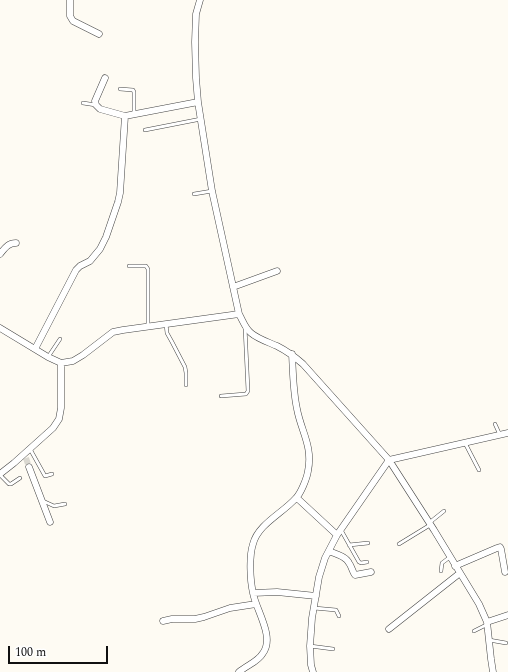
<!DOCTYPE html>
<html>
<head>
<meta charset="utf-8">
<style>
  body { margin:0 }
  #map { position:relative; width:508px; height:672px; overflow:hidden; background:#fefbf3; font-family:Spectral,serif }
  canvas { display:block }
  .scale { position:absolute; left:8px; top:646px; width:100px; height:18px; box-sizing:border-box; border:2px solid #101010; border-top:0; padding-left:5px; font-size:12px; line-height:14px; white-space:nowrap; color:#101010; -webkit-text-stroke:3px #fff; paint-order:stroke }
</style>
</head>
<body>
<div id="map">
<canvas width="508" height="672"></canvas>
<div class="scale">100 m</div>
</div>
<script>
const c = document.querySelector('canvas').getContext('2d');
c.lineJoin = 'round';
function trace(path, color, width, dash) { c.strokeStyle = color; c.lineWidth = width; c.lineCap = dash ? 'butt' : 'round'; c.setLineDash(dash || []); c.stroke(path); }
trace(new Path2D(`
  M26,458L29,467`), '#dad8d1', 6, [6, 3]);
const service = new Path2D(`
  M120,89L133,90L134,92V115
  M83,103L96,105
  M145,130L201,119
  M194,194L212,191
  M129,266H146L148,269V326
  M166,324L167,333L172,342L185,367L186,373V385
  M48,357L60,339
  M221,396L246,394L248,391L245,327
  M495,424L500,435
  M465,443L479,470
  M30,449L45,476L52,474
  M0,475L9,484H11L20,478
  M43,501L54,506L65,504
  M429,523L444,511
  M341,530L359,562L361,563L367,562
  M399,544L430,525
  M349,545L368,543
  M441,571L442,563L450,557
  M314,608L336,610L339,616
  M474,631L488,624
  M489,640L506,643
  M310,646L333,649`);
const minor = new Path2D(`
  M70,0V16L73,21L99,34
  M200,0L196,14L195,42L196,78L198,102L212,191L239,314C243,321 245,328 251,333C258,339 268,342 277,346C287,351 295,357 303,364L389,460L434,530L479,604L487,622L491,659L493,672
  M105,78L95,101L96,105L100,109L125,116L198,102
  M0,254C5,248 8,243 16,243
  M233,287L277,271
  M0,328L48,357L61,363L73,361L83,355L113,332L123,330L239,314
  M35,349L76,270L80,266L90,261L100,249L106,237L118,202L120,193L125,116
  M29,467L50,522
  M0,474L14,463L53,428L59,419L61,408V363
  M297,498L337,535
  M329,551C335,554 346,556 349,563C352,567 352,571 355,575L371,572
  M455,566L497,548L500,547L501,549L505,572
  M253,593L277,592L316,596
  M163,621L172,619H195L204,617L230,608L256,604
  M487,622L508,615
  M389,629L460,573
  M239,672C247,665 258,662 263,653C275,637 256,610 253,593C250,580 249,556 253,544C258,524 283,513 296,498C301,493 307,478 308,471C313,446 301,431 297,409C293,391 293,372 292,354
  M313,672L311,665L310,646L312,618L319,577L325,558L337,535L389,460L508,433`);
trace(service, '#434343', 4);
trace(minor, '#434343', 7);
trace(service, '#fff', 3);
trace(minor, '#fff', 6);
</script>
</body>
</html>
